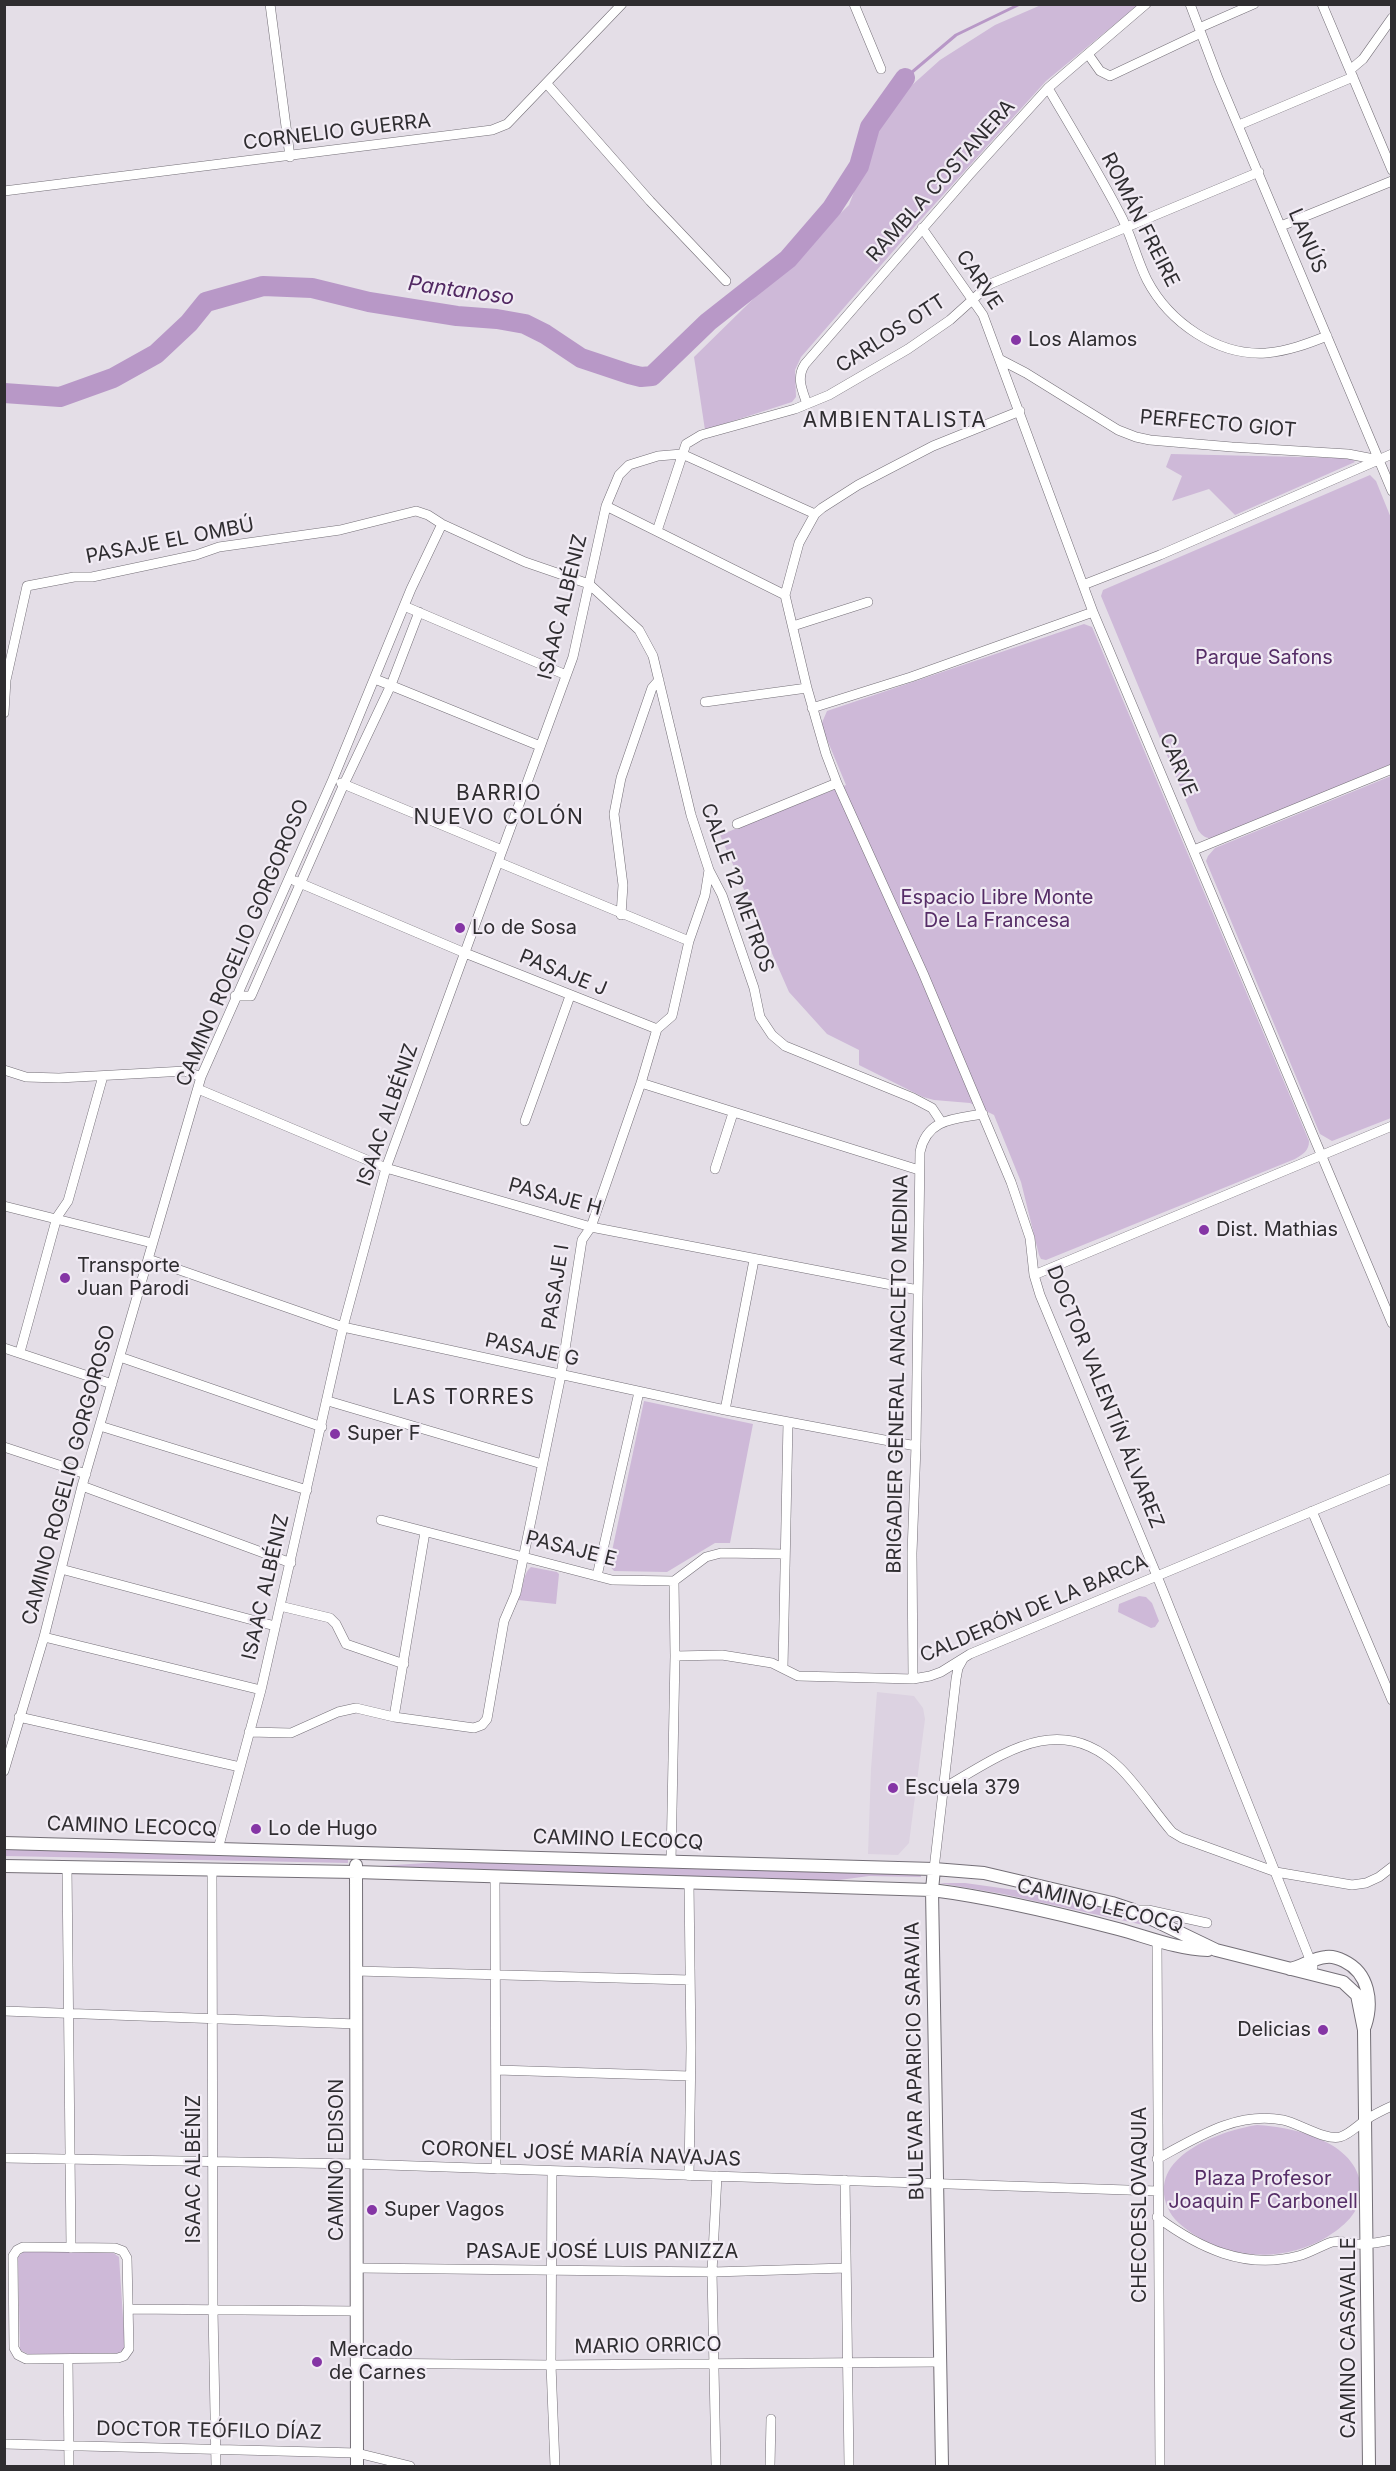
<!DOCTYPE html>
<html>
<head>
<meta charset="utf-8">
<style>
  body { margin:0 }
  #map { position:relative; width:1396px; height:2471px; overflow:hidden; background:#e4dee7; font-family:Inter,sans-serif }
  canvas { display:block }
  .frame { position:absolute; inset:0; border:6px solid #2f2d30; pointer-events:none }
</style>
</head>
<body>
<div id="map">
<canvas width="1396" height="2471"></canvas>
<div class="frame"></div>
</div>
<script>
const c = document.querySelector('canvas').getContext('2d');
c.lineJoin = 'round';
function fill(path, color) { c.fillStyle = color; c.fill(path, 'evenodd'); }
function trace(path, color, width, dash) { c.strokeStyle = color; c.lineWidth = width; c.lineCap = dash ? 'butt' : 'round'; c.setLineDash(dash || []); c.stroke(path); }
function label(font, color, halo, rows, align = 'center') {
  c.font = font + ' Inter,sans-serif'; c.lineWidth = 4.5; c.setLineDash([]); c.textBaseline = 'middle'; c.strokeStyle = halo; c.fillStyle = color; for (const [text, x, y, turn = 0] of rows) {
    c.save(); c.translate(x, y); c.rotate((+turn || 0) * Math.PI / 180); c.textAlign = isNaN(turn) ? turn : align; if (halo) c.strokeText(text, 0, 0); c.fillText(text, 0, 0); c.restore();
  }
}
fill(new Path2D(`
  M877,1692L914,1696L923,1708L925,1719L909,1843L898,1855L868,1854L871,1769Z`), '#dcd2e1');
fill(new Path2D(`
  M1041,5H1138L1046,81L916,225L801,357L795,370L796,397L792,402L705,430L694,357L849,205L878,129L901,95L940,60L995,25Z
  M1171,454L1344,458L1352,459L1355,462L1235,515L1209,489L1172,501L1182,476L1166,467Z
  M1370,475L1376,481L1391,518V764L1227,833C1215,838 1207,843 1198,830L1101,596L1103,590Z
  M1084,624L1092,627L1309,1141C1309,1151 1303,1154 1295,1159L1046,1260L1041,1259L1039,1255L1021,1182L994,1115L970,1103L934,1100L923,1097L859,1065V1050L827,1034L789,992L720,835L846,785L821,725L827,711Z
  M1391,776V1118L1332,1141L1320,1134L1206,861L1208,856L1215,848Z
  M644,1401L753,1424L730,1543H715L667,1572L614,1571L609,1565Z
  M531,1567L557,1572L559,1574L556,1604L518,1600C524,1590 522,1574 531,1567Z
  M1139,1596L1146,1597L1152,1603L1159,1621L1155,1627L1151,1628L1118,1612L1119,1604Z
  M5,1848L348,1857V1863L5,1856Z
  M456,1861L921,1875V1877L869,1876L832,1881L365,1867Z
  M939,1883H965L1036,1893L1129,1914L1157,1928L1003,1894Z
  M1257,2125C1296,2127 1362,2143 1361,2192C1360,2213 1343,2227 1327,2237C1285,2262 1234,2260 1193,2234C1183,2227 1172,2219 1168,2208C1146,2157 1219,2131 1257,2125Z
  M24,2251L112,2252L119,2257L125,2348L119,2353L28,2354L20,2350L18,2257Z`), '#ceb9d8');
trace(new Path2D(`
  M905,78L956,35L1020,4`), '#b898c7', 3);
trace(new Path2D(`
  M4,393L60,397L113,378L156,354L189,323L206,302L263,286L312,288L369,302L457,316L497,319L525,324L545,334L581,358L629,374L641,377L652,376L708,322L788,259L832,208L859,166L870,127L905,78`), '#b898c7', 20);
const minor = new Path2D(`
  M270,4L290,157
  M854,4L881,69
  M1190,4L1218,78L1392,491
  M1322,4L1392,170
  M1199,28L1254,4
  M1088,54L1100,71L1110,76L1201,33
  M1350,70L1363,59L1392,18
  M547,84L650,201L726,281
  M1048,88C1072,129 1097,170 1119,212C1131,233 1136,258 1147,280C1169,322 1217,356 1266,353C1288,351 1307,344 1327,336
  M1239,125L1353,77
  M4,191L492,130L507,124L622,4
  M1281,226L1392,181
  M922,228L983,315L1093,612L1392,1323
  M1001,360L1026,373L1118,430L1136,437L1150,440L1232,447L1348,454L1379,460
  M807,404C802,389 796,378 805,364L970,174L1048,88L1146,4
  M1020,411L933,446L858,485L822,508L815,514L799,543L785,595L807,688L826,754L837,783L923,973L1011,1182L1030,1238L1034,1275L1040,1295L1157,1576L1313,1967
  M606,506L785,595
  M657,531L686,444L701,435L795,409L829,395L908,349L950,320L990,284L1259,172
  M1083,585L1160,555L1392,454
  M404,606L566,675
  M793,626L868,602
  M375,679L540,746
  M705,702L807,688
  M812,708L911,677L1093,612
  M4,713L6,680L27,586L74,577H92L196,555L219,547L340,530L416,511L428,515L442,524L525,562L589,584L639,630L653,656L691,815L709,870L722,895L754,988L760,1017L772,1035L785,1046L913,1098L932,1108L942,1123
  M341,783L502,850
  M737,824L837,783
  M1194,850L1392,769
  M498,862L689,941
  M295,881L465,953L657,1029
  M621,915L623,885L614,814L621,778L652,688L659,680
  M235,996H251L344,784L391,685L419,612
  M4,1070L26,1077L59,1078L185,1071L201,1077
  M641,1083L919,1170
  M198,1089L386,1168L591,1227L918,1290
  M525,1121L570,996
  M715,1169L733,1113
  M4,1206L152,1243
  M148,1259L343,1327L725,1410L916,1446
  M1034,1275L1392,1126
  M4,1348L112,1384
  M20,1352L57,1217L68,1201L103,1076
  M120,1357L322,1427
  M328,1401L542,1464
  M725,1410L754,1260
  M100,1426L307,1490
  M4,1447L86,1474
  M82,1486L291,1563
  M1312,1511L1392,1700
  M381,1520L612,1580L674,1581L706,1557L721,1553L785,1554
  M61,1569L275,1626
  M597,1576L639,1392
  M280,1606L330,1618L336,1624L346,1644L404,1664
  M44,1637L261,1690
  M675,1656L722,1655L772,1663L798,1676L913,1679L930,1676L941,1672L970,1654L1392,1478
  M783,1668L788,1422
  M913,1679L912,1553L916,1446L920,1152C927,1118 955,1119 983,1114
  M19,1717L240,1767
  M394,1717L425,1532
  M249,1732L291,1733L338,1712L356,1708L394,1717L474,1728L482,1725L487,1719L504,1621L516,1593L561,1375L582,1240L591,1227L641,1083L657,1029L672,1016L689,941L705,895L709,870
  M4,1771L44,1637L82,1486L201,1077L333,779L411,589L442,524
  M942,1789C1000,1756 1059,1708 1120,1768C1139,1787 1154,1811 1172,1832L1182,1838L1276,1872L1352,1885L1366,1883L1379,1877L1392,1867
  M218,1849L261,1690L343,1327L386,1168L573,657L606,506L619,475L629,465L658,456L682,454L815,514
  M671,1862L675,1656L674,1581
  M67,1867L71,2248
  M934,1869L956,1679L958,1668L963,1659
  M212,1871L213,2310L216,2466
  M495,1877L496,2169
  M1136,1910H1148L1207,1923
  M1157,1942L1160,2466
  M356,1971L690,1980
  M4,2011L357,2024
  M497,2070L690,2076
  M4,2158L357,2164L1157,2191
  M1157,2159C1196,2138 1236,2111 1283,2120C1298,2123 1326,2141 1340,2137C1350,2134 1358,2125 1367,2119C1375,2114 1383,2110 1392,2106
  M552,2171L551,2365L555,2466
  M689,2176L691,2048L689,1883
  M845,2180L849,2466
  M1157,2217C1199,2248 1245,2270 1298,2256C1310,2253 1320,2246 1332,2242C1340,2240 1347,2243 1355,2244C1367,2245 1379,2242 1392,2240
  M23,2247L115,2248L123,2251L127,2258L129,2349L124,2356L118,2358L26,2359L18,2355L14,2348L13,2256L17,2250Z
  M357,2268L713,2272L846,2268
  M128,2309L357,2311
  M68,2359L69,2466
  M357,2363L551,2365L939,2362
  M4,2444L357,2453L410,2466
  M716,2466L712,2272L717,2176
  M770,2466L771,2419`);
const tertiary = new Path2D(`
  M4,1843L934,1869L984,1873L1112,1903L1133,1910L1216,1950L1343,1982L1357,1995L1364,2030L1369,2466
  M356,1865L357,2466
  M4,1866L356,1872L932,1890C995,1898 1057,1913 1118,1929C1148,1937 1176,1949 1208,1950
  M934,1869L932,1890L942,2466
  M1290,1969C1303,1966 1313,1958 1326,1957C1332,1956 1338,1958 1344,1961C1369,1973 1373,2002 1365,2026`);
trace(minor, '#746f77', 10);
trace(tertiary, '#746f77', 14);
trace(minor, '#fff', 9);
trace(tertiary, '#fff', 12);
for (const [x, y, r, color] of [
  [1016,340,6,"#8535a5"],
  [460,928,6,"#8535a5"],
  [1204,1230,6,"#8535a5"],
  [65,1278,6,"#8535a5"],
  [335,1434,6,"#8535a5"],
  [893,1788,6,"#8535a5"],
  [256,1829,6,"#8535a5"],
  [1323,2030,6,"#8535a5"],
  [372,2210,6,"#8535a5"],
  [317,2362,6,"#8535a5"]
]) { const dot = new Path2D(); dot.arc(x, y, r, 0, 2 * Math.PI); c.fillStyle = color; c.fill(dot); trace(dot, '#f1ebf4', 2); }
label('20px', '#2f2d30', '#f1ebf4', [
  ["CORNELIO GUERRA",337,132,-7],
  ["RAMBLA COSTANERA",941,181,-48],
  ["ROMÁN FREIRE",1140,220,63],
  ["LANÚS",1307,241,67],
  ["CARVE",979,280,56],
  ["CARLOS OTT",891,334,-33],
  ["PERFECTO GIOT",1218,424,5],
  ["PASAJE EL OMBÚ",170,541,-11],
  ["ISAAC ALBÉNIZ",563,607,-76],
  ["CARVE",1178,765,67],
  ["CALLE 12 METROS",737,888,70],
  ["CAMINO ROGELIO GORGOROSO",243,943,-67],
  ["PASAJE J",563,973,22],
  ["ISAAC ALBÉNIZ",388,1115,-71],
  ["PASAJE H",555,1197,15],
  ["PASAJE I",556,1287,-81],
  ["PASAJE G",532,1350,12],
  ["BRIGADIER GENERAL ANACLETO MEDINA",898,1374,-89],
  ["DOCTOR VALENTÍN ÁLVAREZ",1105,1397,68],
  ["CAMINO ROGELIO GORGOROSO",69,1475,-75],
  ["PASAJE E",571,1549,14],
  ["ISAAC ALBÉNIZ",266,1587,-77],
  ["CALDERÓN DE LA BARCA",1034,1609,-23],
  ["CAMINO LECOCQ",132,1827,2],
  ["CAMINO LECOCQ",618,1840,2],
  ["CAMINO LECOCQ",1100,1906,14],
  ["BULEVAR APARICIO SARAVIA",915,2061,-91],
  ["CORONEL JOSÉ MARÍA NAVAJAS",581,2154,2],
  ["CAMINO EDISON",337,2160,-90],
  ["ISAAC ALBÉNIZ",194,2169,-90],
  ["CHECOESLOVAQUIA",1140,2205,-90],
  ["PASAJE JOSÉ LUIS PANIZZA",602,2252],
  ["CAMINO CASAVALLE",1349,2338,-90],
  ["MARIO ORRICO",648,2346,-1],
  ["DOCTOR TEÓFILO DÍAZ",209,2431,1]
]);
label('20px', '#2f2d30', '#f1ebf4', [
  ["Los Alamos",1028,340],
  ["Lo de Sosa",472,928],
  ["Dist. Mathias",1216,1230],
  ["Transporte",77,1266],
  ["Juan Parodi",77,1289],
  ["Super F",347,1434],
  ["Escuela 379",905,1788],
  ["Lo de Hugo",268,1829],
  ["Delicias",1311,2030,"right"],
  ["Super Vagos",384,2210],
  ["Mercado",329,2350],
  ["de Carnes",329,2373]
], 'left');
label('20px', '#562d67', '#f1ebf4', [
  ["Parque Safons",1264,658],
  ["Espacio Libre Monte",997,898],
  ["De La Francesa",997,921],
  ["Plaza Profesor",1263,2179],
  ["Joaquin F Carbonell",1263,2202]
]);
label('italic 21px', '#512862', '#f1ebf4', [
  ["Pantanoso",461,291,8]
]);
c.letterSpacing = '1.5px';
label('21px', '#2f2d30', '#f1ebf4', [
  ["AMBIENTALISTA",895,421],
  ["BARRIO",499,794],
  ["NUEVO COLÓN",499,818],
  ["LAS TORRES",464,1398]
]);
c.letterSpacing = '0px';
</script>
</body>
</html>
